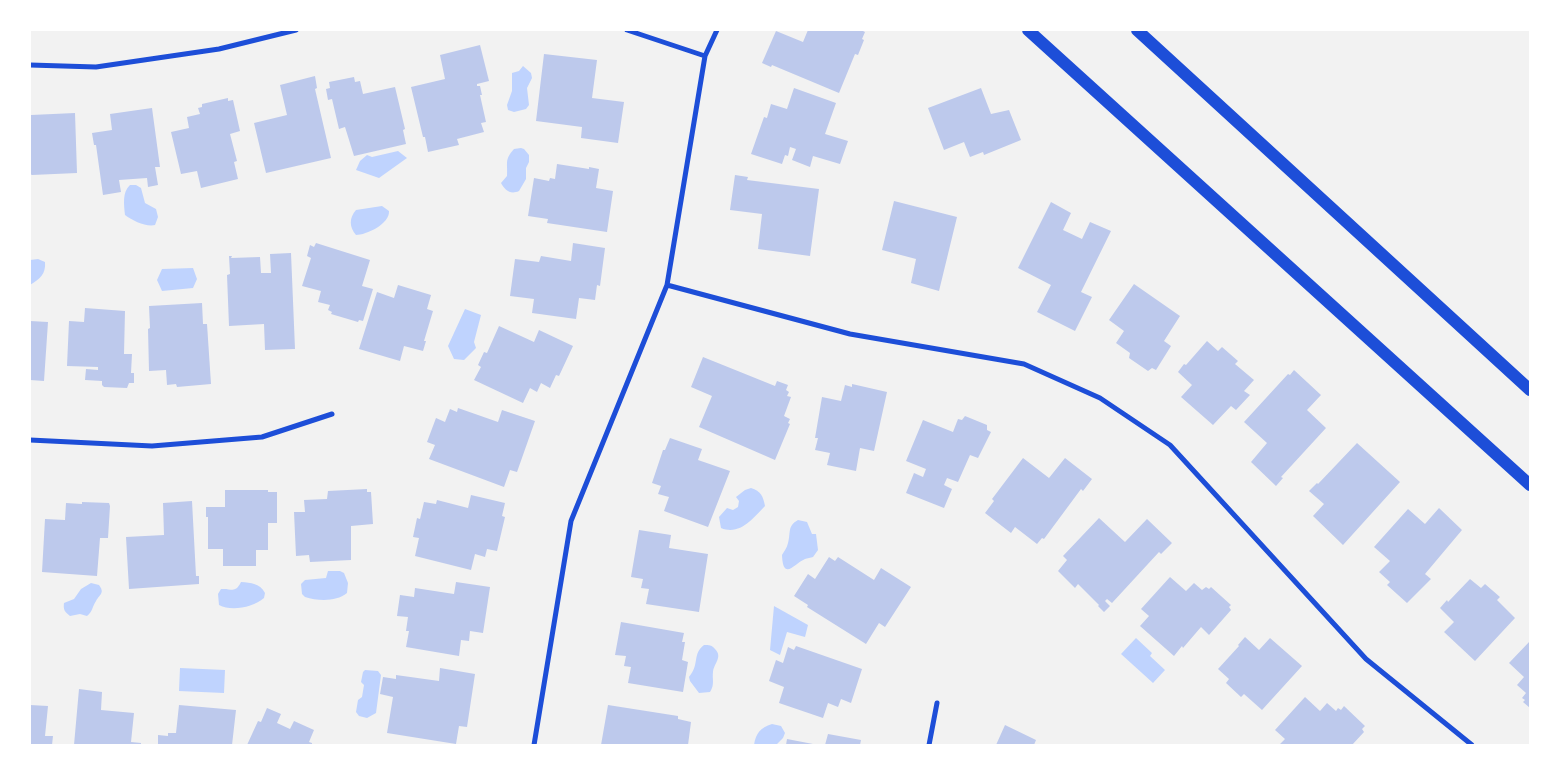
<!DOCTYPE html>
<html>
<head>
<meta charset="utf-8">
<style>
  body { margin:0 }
  #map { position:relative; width:1560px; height:775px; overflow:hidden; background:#f2f2f2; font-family:"Exo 2",sans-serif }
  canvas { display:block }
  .frame { position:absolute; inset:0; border:31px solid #fff; pointer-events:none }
</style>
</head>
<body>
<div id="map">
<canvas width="1560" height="775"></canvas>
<div class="frame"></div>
</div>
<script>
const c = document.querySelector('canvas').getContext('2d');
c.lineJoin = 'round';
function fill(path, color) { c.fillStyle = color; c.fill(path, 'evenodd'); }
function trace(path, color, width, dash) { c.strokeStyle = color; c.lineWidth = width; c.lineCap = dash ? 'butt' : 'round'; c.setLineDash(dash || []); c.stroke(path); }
fill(new Path2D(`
  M523,66L531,73L532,78L527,88L529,105L526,109L514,112L508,110L507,105L512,91V73L519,71Z
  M521,148L524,149L529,155V162L526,168V179L519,191C510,195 505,190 501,183L507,176C508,163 504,160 514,149Z
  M398,151L407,158L379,178L356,170L360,161L367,155L372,157Z
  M130,185H136L141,188L145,203L156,209L158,217L155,225C146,227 133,221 125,215C124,205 122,192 130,185Z
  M382,206L389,211C390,224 366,235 356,235C349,227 349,218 356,210Z
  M38,259L45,262C46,274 40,279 30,285V260Z
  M193,268L197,279L193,288L162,291L157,280L162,269Z
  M465,309L481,315L474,342L476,348L464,360L454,359L448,346Z
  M751,488C761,491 763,496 765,506C753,518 740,536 721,528L719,517L727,508L733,510L738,507L739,501L736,497L745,490Z
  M798,520L807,522L812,534H816L818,550L813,557C811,558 807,558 805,559C795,563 783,582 782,555C784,551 787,548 788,543C791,533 787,526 798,520Z
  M328,571H340L344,573L348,583L347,593C336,602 318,601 305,597L302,594L301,584L305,580L326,578Z
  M241,582C251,583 260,583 265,593L264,598C253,607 232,612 219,605L218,594L221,589C232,588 235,594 241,582Z
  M91,583L99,585C105,593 100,594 96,601C92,607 93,611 87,616L80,614L70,616C65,612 63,610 64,603L74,599L81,589Z
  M774,606L808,625L805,637L787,632L780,655L770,650Z
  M1136,638L1152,653L1150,656L1165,670L1153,683L1121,654Z
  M704,645C709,645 712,645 715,649C723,657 714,663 713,672C712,680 715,684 710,692L699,693L690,681L689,677C700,664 692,654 704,645Z
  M180,668L225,670L224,693L179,691Z
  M365,670L378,671L381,675L376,713L367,718L359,716L356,712L358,700L362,697L364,685L361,682L363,672Z
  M772,724L781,726L785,733L783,738L776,745H754C756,733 760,728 772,724Z`), '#bfd3fe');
fill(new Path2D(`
  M808,30H861L865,32L862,39L864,40L858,55L855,54L839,93L772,65L771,67L762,63L776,31L803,42Z
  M480,45L489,81L477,84V86H480L482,95H480L486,122L481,123L484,132L457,139L459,145L428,152L425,137H423L411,87L445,79L440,55Z
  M544,54L597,60L592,98L624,102L618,143L581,138L582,127L536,121Z
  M315,76L317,88L315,89L331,158L266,173L254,123L287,115L280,85Z
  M354,77L355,82L360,81L363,94L395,87L405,129L403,130L406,144L354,156L345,127L339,129L332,99L328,100L326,89L330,88L329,82Z
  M794,88L836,103L825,134L848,141L840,164L813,156L810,167L792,160L796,149L790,147L788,156L785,155L782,164L751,154L764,117L767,118L771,104L787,109Z
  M981,88L991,114L1009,110L1021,140L984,155L983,152L970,157L964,142L944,150L928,108Z
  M228,98V101L233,100L240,131L230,134L237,161L234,162L238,179L201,188L197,171L181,174L171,132L189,128L187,117L200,114L198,108L202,107V104Z
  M152,108L160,167H155L158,185L148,187L147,178L119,180L121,192L103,195L96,145H94L92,133L112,130L110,114Z
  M75,113L77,173L32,175L30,174L31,115Z
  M557,164L589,169V167L599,169L596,188L613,191L607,232L547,223L548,219L528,216L534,178L549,181L550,178L555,179Z
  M735,175L748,177L747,180L819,189L810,256L758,249L762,214L730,210Z
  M894,201L957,217L939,291L911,283L916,259L882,250Z
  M1051,202L1071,213L1063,230L1082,239L1090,222L1111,231L1081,292L1092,297L1075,331L1037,312L1051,285L1018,268Z
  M316,243L370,260L362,286L373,289L363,321L359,320L358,322L331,314L332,312L328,310L330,305L318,302L321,291L302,286L311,258L307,256L310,245L314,247Z
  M573,243L605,248L600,286L597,285L595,300L579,298L576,319L532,313L534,299L510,296L515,259L539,262L541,256L571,261Z
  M291,253L295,349L265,350L264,324L229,326L227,275L230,274L229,256H232L231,258L260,257L261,273H271L270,254Z
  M1134,284L1180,316L1164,341L1171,346L1156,370L1152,368L1148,371L1129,358L1130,353L1116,343L1124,331L1109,320Z
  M398,285L431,295L427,309L433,311L424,341H426L423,351L404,346L400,361L359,349L377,292L394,298Z
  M202,303L203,324H207L211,384L177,387L176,384L167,385L166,370L149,371L148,329L150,328L149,306Z
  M85,308L125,311L124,354H132L131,373H134V383H129L127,388L104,387L102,385V381L85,380L86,369L98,370V367L67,366L69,321L84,322Z
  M30,321L48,322L44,381L30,380Z
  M499,326L534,342L539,330L573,346L559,376L556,375L550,388L541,383L537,392L530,388L523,403L474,380L481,367L478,365L484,352L487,353Z
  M1207,341L1218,351L1222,347L1238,361L1235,364L1254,380L1244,391L1250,395L1236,410L1231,406L1213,425L1181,397L1192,385L1178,372L1184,364L1186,365Z
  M703,357L775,386L777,381L788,385L786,390L789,392L787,396L791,397L784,416L790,419L788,423L790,424L775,460L699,427L712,396L691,387Z
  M1294,370L1321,395L1307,410L1326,428L1281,477L1283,478L1276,486L1251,462L1267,443L1244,422L1288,374L1290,375Z
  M852,384L887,392L874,451L860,448L856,471L827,465L830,453L815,450L818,438H815L822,397L841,401L845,385L852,387Z
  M458,408L498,422L502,410L535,421L517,472L510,470L504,487L429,459L435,445L427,442L436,418L445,422L450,409L457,412Z
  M965,416L987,425V430L991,432L978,458L970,455L958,482L947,478L944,485L952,489L944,508L906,493L914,473L923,477L926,469L906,461L923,420L953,432L958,419L962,420Z
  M670,438L702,449L698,460L730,471L708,527L664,511L669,497L658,494L661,486L652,483L663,450H665Z
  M1357,443L1400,482L1343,545L1313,516L1324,504L1309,491L1317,483L1318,484Z
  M1023,458L1049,478L1065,458L1092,479L1083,491L1081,489L1044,539L1042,538L1037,544L1015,527L1011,533L985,513L994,501L992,499Z
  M367,489V492H371L373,524L351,526V560L310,562L309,555L296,556L294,512H305L304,500L327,499L328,491Z
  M225,490H268V492H277V523H268V550H256V566H223V549H208V517H206V507H225Z
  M471,495L505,503L502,516L505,517L497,551L487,549L485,557L475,554L471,570L415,556L419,538L413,537L417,518L420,519L424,502L436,504L437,500L468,508Z
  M192,501L196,576H199V584L129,589L126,537L164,535L163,503Z
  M82,502L109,503L110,506L108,538H100L97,576L42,572L45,519L65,520L66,503L82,504Z
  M1439,508L1462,530L1425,574L1431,579L1407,603L1387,585L1390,582L1379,572L1390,561L1374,547L1408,509L1425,524Z
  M1099,518L1125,542L1147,519L1172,543L1161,554L1159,552L1112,603L1107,599L1105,601L1110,606L1104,612L1098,606L1099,605L1078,584L1075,588L1058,571L1067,560L1063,556Z
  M639,530L671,535L669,548L708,554L699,612L646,604L649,589L641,588L643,579L631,577Z
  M829,557L835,561L838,557L874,580L881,568L911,587L885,627L879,623L866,644L807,607L808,605L794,596L808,574L815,579Z
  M1170,577L1186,591L1194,583L1202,590L1206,587L1209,589L1211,587L1231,605L1229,607L1231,610L1209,635L1201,627L1183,648L1182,646L1174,656L1140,626L1149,616L1141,609Z
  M1470,579L1481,588L1485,584L1500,597L1497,600L1515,618L1475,661L1444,632L1454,622L1440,608L1447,600L1448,602Z
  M456,582L490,587L483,633L470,631L469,641L461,640L459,656L406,647L409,631H406L408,617L397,616L400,595L414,597L415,588L454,594Z
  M621,622L684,633L682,642H685L682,660L688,662L683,692L628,683L631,667L624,666L626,656L615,655Z
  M1245,637L1259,650L1270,638L1302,666L1262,710L1244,694L1241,697L1226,683L1229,679L1218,669L1239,646L1238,645Z
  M1530,641V708L1523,702L1525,700L1522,698L1526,693L1517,685L1524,677L1509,663Z
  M796,646L862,669L851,703L841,699L838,707L828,703L823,718L779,703L784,687L769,681L776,660L783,663L788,647L794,650Z
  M440,668L475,674L467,727L459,726L456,744L387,733L393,697L380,694L383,677L396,679V675L439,681Z
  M79,689L102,692L101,710L134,713L131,742L141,743V745H74Z
  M1305,697L1320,711L1327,703L1336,711L1338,708L1341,710L1344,706L1365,726L1362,729L1364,732L1352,745H1279L1285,739L1275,730Z
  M30,705L48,706L45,736H53L52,745H30Z
  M179,705L236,710L232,745H158V735L168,736V733H176Z
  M608,705L678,716V719L691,722L688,745H601Z
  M267,708L281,714L277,723L290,729L294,721L314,730L309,742L312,743V745H247L258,721L261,722Z
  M1005,725L1036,740L1034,745H996Z
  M828,734L861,740L860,745H825Z
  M787,739L813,744V745H786Z`), '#bdc9ec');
trace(new Path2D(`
  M627,30L705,56
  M30,65L96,67L219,49L296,30
  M667,285L850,334L1024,364L1100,398L1170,445L1366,659L1472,745
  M30,440L152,446L262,437L332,414
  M534,745L571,521L667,285L705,56L717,30
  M929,745L937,703`), '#1d4ed8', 5);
trace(new Path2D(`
  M1028,30L1530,485
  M1137,30L1530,390`), '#1d4ed8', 12);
</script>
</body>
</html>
